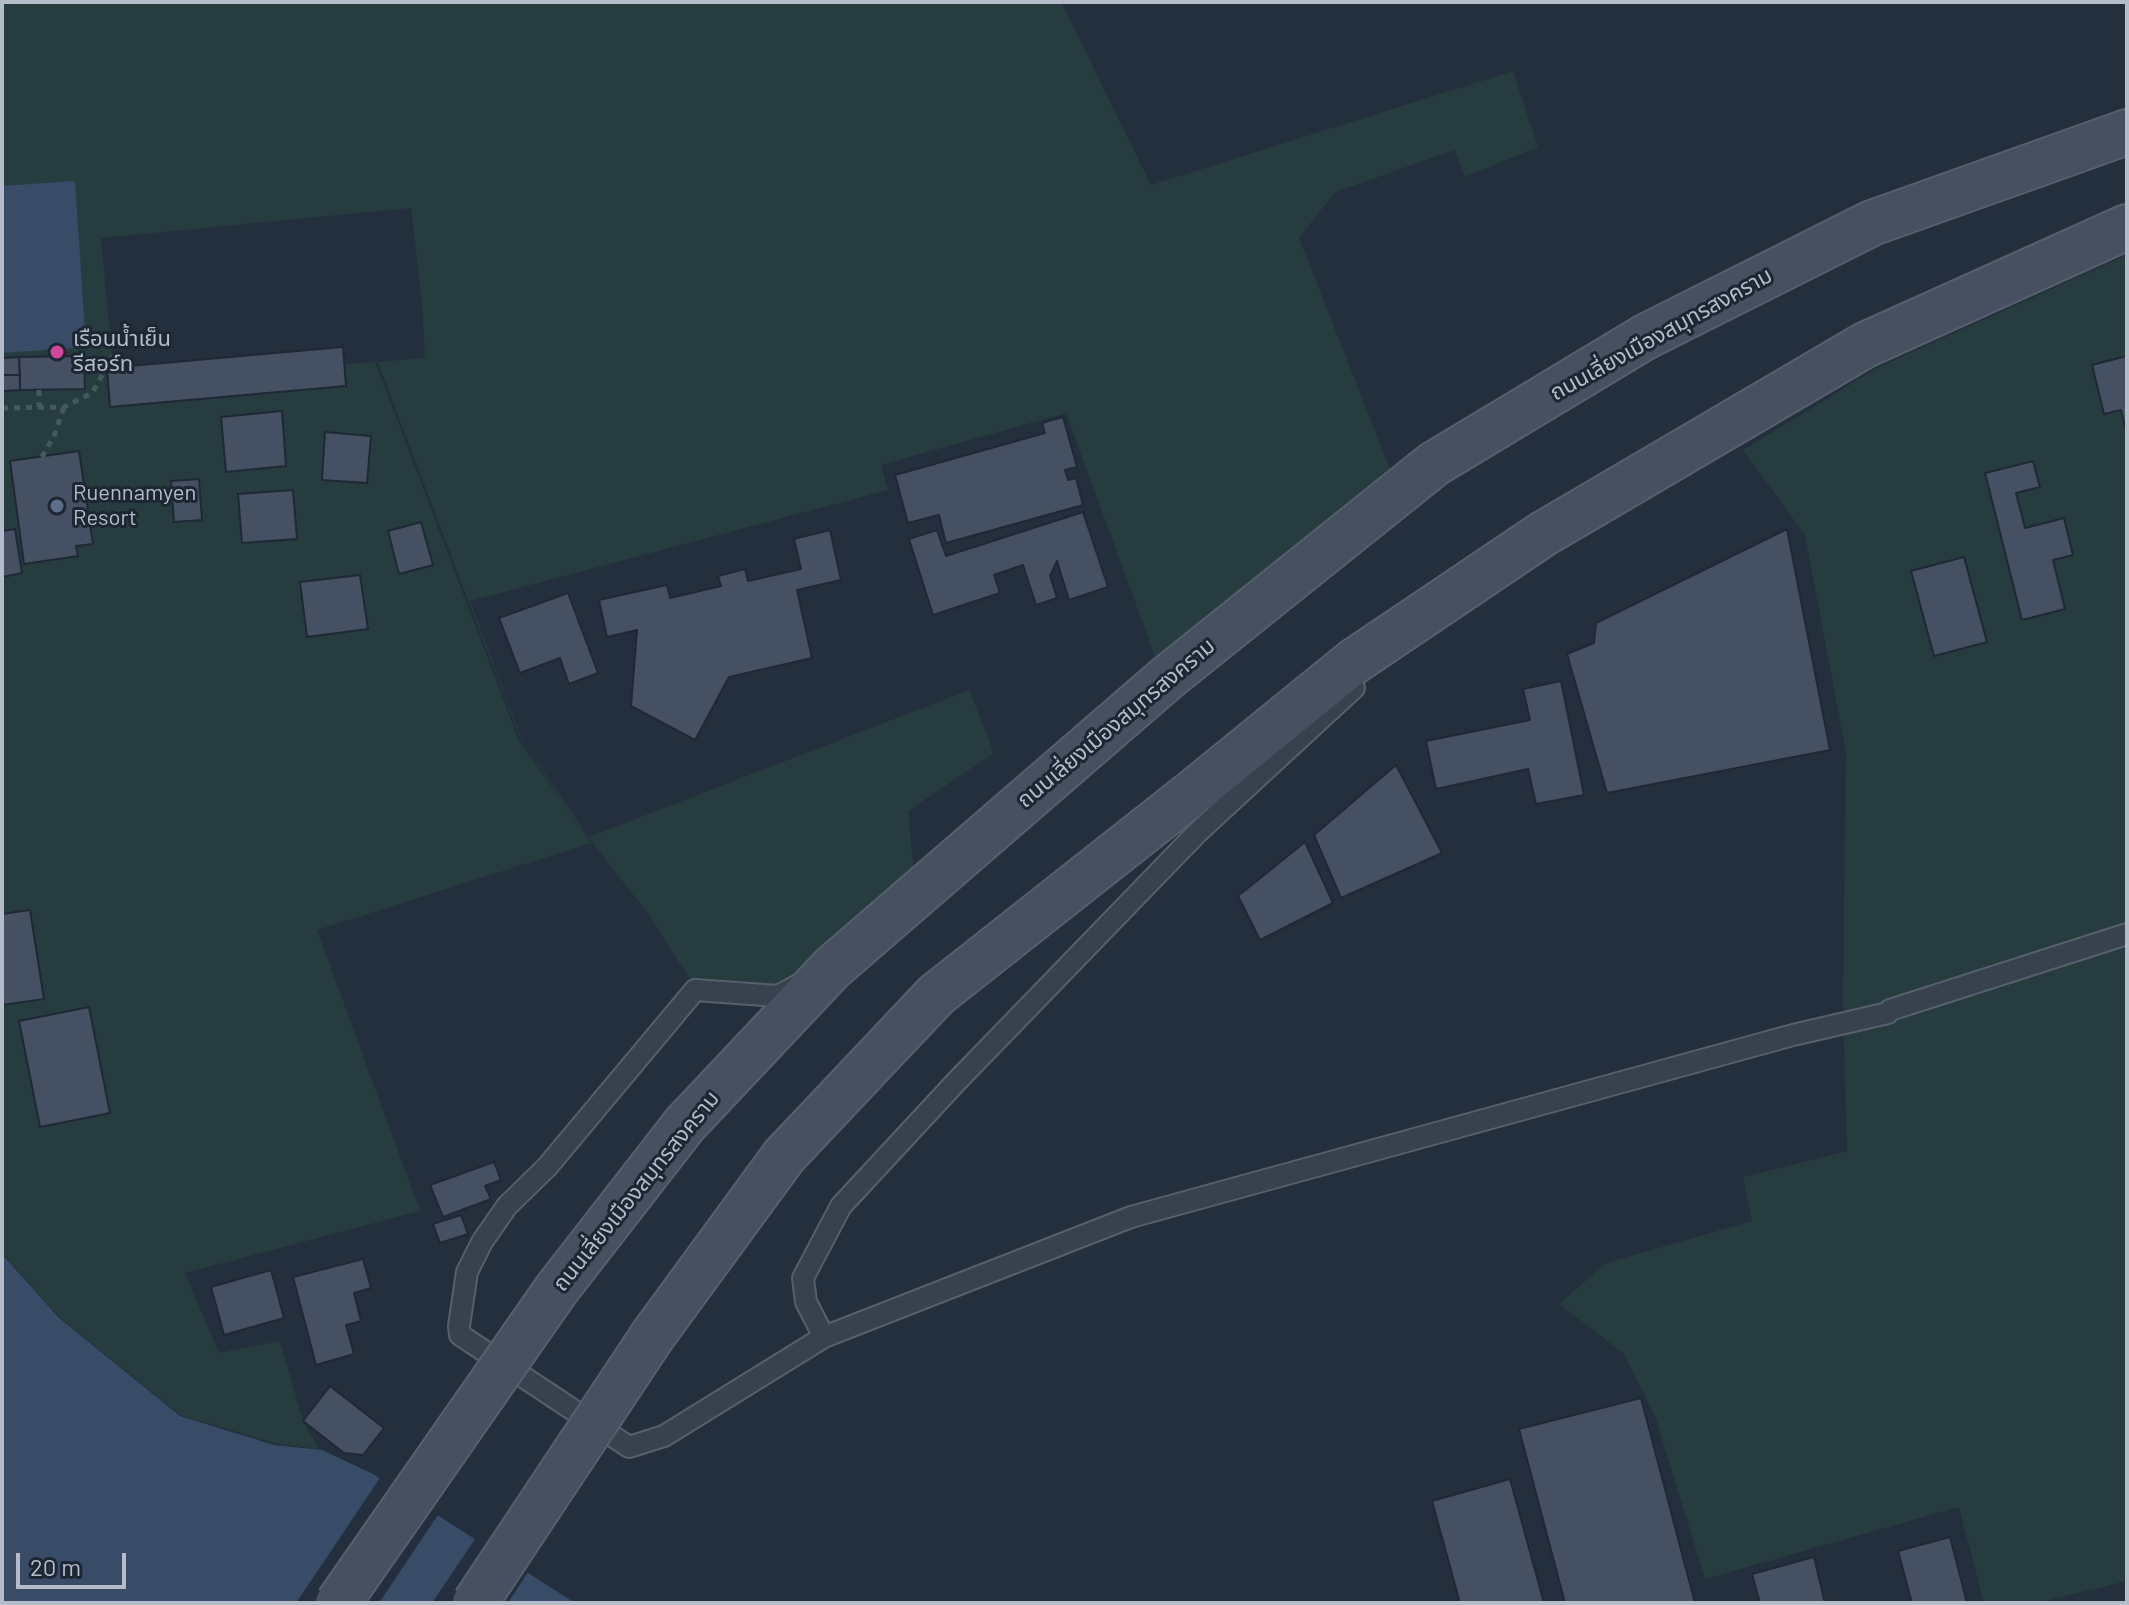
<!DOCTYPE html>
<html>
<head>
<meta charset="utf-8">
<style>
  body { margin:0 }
  #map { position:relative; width:2129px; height:1605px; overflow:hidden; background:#242f3e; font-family:Barlow,sans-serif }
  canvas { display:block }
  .frame { position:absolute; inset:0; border:4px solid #b4bcc9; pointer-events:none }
  .scale { position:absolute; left:16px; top:1553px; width:110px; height:36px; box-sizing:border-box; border:4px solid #b4bcc9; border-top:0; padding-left:10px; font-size:24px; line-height:28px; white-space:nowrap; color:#b4bcc9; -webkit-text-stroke:6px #1d2633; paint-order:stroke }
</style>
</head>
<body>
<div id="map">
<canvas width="2129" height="1605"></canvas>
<div class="frame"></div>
<div class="scale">20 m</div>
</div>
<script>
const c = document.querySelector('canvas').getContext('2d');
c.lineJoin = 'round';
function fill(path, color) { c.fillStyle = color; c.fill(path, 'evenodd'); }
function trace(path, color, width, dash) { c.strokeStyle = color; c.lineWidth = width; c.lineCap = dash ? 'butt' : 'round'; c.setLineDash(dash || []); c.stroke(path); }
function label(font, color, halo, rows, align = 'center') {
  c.font = font + ' Barlow,"Noto Sans Thai",sans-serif'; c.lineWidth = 6; c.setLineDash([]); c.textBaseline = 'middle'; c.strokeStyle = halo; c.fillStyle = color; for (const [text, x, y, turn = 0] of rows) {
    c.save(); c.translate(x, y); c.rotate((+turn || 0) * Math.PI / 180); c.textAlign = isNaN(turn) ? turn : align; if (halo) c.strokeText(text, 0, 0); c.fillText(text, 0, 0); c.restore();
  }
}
fill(new Path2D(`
  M2,2H1061L1151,185L1513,71L1538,147L1465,177L1455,150L1335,192L1299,238L1400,494L1165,677L831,967L778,995L696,989L649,915L575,820L521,740L378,362L425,358L422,302L411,208L101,238L113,367L106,368L109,407L346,386L345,364L375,362L519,741L591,843L317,930L420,1211L185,1273L219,1353L280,1341L303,1421L319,1449L274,1443L180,1415L60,1318L2,1253ZM1066,413L1163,678L916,892L908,811L994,753L969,690L589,837L522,740L470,601L888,490L881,465Z
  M2127,255V1581L2037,1603H1984L1959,1507L1705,1579L1655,1416L1624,1354L1559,1304L1606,1263L1752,1221L1743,1177L1847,1151L1843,1003L1846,752L1805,535L1743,450L1879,367Z`), '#263c3f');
fill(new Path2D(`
  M75,181L86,347L2,353V186Z
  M2,1254L59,1318L180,1416L274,1445L322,1450L373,1474L575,1603H2Z`), '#394c67');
fill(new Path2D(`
  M382,1475L440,1512L379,1603H296Z
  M477,1536L530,1569L508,1603H432Z`), '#242f3e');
const building = new Path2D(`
  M343,347L346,386L110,407L107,368Z
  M84,356L85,389L20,390L19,357Z
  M2127,356V434L2121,410L2104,414L2092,365Z
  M19,357L20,375H2V358Z
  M2,375H20V390L2,391Z
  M282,411L286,466L226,472L221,417Z
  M1063,417L1077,467L1065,470L1068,480L1076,478L1083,505L946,543L939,515L908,523L895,475L1045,433L1042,423Z
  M325,432L371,436L367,483L322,480Z
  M79,451L93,544L76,546L78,556L24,564L10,461Z
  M2033,461L2040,487L2016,493L2025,528L2064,518L2073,555L2053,560L2065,609L2022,620L1985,473Z
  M199,479L202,520L174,522L171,481Z
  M293,490L297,539L242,543L238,494Z
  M1083,512L1108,587L1069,600L1057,561L1050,576L1057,598L1036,605L1023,565L994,575L1000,593L933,615L909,539L937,530L946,556Z
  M421,522L433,565L399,574L388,531Z
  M15,529L22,573L2,577V531Z
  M1787,529L1830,750L1607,793L1567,654L1594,643L1596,623Z
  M830,530L841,580L797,590L812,658L729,677L695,740L631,706L637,630L607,637L599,600L667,585L670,598L721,586L718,576L745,569L748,581L801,569L794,539Z
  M1964,557L1987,642L1934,656L1911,571Z
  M360,575L368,629L307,637L300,582Z
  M568,593L598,673L569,684L560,658L520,673L499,618Z
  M1561,681L1584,795L1536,804L1528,769L1436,789L1426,741L1530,720L1523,689Z
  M1396,765L1442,853L1341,898L1314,835Z
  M1305,842L1333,903L1260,940L1238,896Z
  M30,910L44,999L2,1005V914Z
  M89,1007L110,1113L40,1127L19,1021Z
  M494,1162L501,1180L485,1186L491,1199L443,1217L430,1185Z
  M461,1215L468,1234L440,1243L433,1224Z
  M363,1259L371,1288L354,1293L361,1321L346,1325L354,1354L316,1365L293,1277Z
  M271,1270L284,1318L224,1335L211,1287Z
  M330,1386L384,1428L363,1455L344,1453L303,1421Z
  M1641,1398L1695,1603H1565L1519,1429Z
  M1510,1479L1544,1603H1460L1432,1501Z
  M1950,1537L1967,1603H1912L1898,1551Z
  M1814,1557L1825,1603H1760L1752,1574Z`);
fill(building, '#455162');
trace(building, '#1f2835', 2);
const lane = new Path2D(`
  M800,984L778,996L695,990L547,1167L507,1206L482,1242L467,1272L459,1326L460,1335L629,1447L664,1436L824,1337L1131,1217L1793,1035L1888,1013L1890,1010L2127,934
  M824,1337L806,1302L803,1278L841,1206L956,1082L1197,833L1354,688`);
const secondary = new Path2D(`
  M556,1290L685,1124L832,968L1167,678L1434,464L1645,337L1872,223L2127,132
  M653,1335L784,1156L936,995L1192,793L1353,662L1543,534L1865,345L2127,227`);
trace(lane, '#565f6c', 24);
trace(secondary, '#565f6c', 48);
trace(new Path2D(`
  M39,390V407
  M2,408L64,407L92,393L113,356
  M42,457L54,436L64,407`), '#44595c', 5, [6, 6]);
trace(lane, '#38414e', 20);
trace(secondary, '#465061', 44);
const secondaryBridge = new Path2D(`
  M338,1603L556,1290
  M475,1603L653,1335`);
trace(secondaryBridge, '#565f6c', 48, []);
trace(secondaryBridge, '#465061', 44);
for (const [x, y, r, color] of [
  [57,352,8,"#d1479c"],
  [57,506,8,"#5c6f8a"]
]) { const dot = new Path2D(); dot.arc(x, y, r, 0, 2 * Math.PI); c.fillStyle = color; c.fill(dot); trace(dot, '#1d2633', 3); }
label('22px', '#b4bcc9', '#1d2633', [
  ["ถนนเลี่ยงเมืองสมุทรสงคราม",1661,334,-29],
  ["ถนนเลี่ยงเมืองสมุทรสงคราม",1116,723,-40],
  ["ถนนเลี่ยงเมืองสมุทรสงคราม",636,1191,-51]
]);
label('22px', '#b4bcc9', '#1d2633', [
  ["เรือนน้ำเย็น",73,339],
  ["รีสอร์ท",73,364],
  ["Ruennamyen",73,493],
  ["Resort",73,518]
], 'left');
</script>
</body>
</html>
